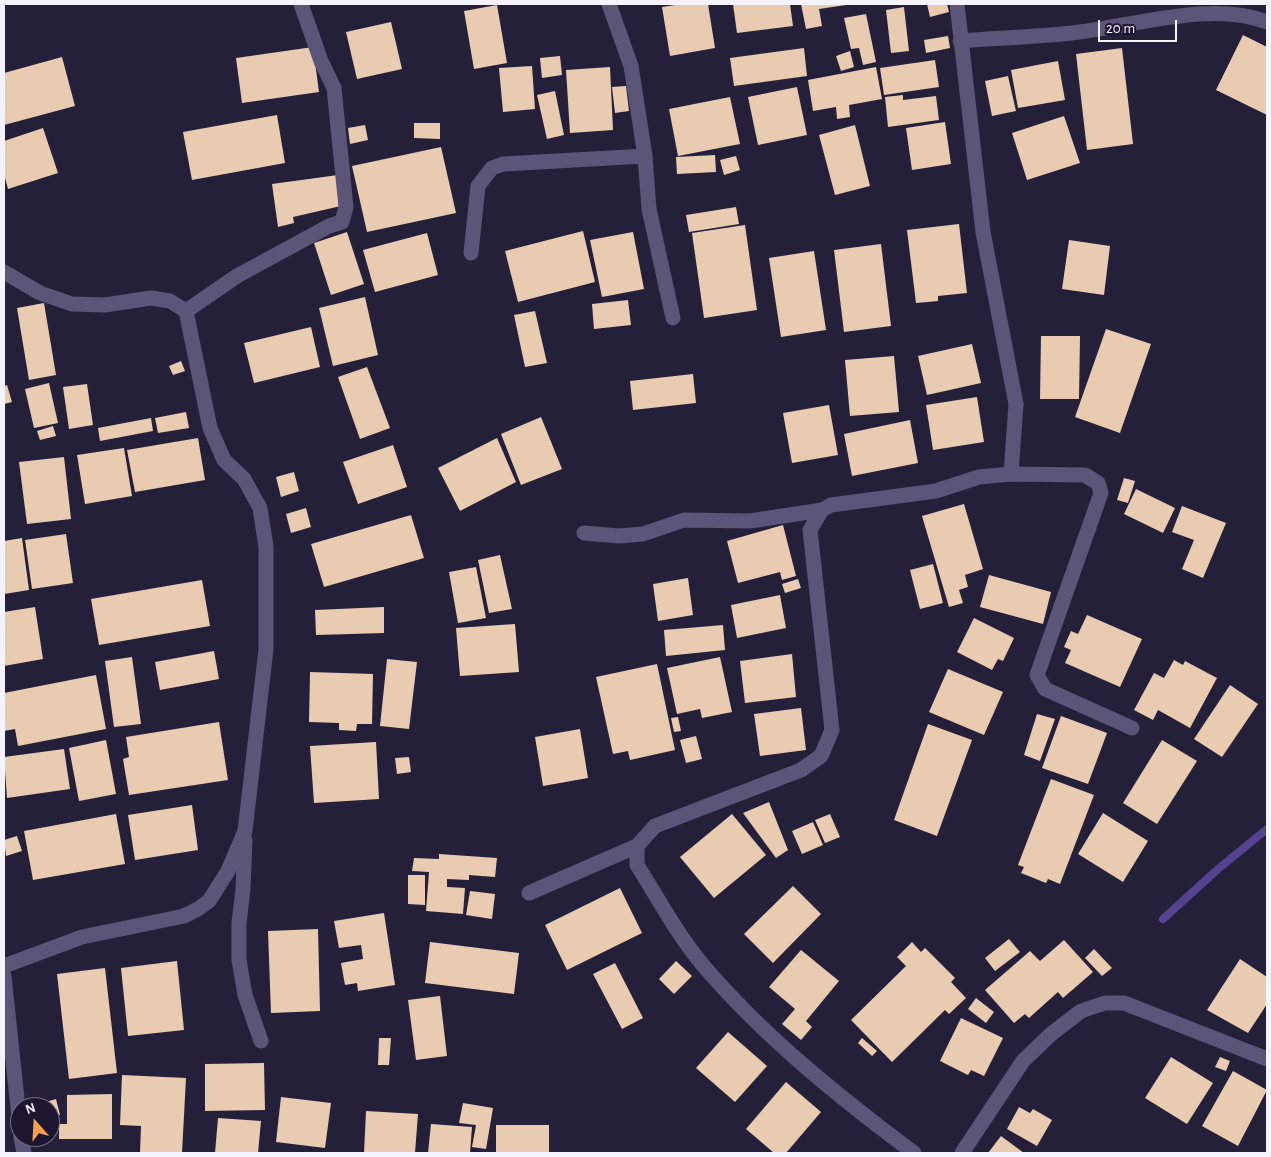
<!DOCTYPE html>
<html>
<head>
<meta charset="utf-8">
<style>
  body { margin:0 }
  #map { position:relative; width:1271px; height:1157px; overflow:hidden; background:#25203a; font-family:"Alegreya Sans",sans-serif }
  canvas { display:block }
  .frame { position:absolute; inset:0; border:5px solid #f5f3fe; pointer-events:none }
  .north { position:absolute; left:10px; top:1097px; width:50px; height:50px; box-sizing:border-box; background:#1c1630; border:1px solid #736e82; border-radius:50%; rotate:341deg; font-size:14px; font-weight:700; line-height:20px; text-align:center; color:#f5f3fe }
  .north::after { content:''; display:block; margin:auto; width:18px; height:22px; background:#f8a14a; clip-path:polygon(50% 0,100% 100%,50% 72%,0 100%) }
  .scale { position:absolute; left:1098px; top:20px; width:79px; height:22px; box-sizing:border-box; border:2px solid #f5f3fe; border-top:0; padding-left:6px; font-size:15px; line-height:18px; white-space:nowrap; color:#f5f3fe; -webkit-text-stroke:4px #1c1630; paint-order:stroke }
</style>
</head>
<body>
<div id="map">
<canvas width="1271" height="1157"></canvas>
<div class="frame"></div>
<div class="north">N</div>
<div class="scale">20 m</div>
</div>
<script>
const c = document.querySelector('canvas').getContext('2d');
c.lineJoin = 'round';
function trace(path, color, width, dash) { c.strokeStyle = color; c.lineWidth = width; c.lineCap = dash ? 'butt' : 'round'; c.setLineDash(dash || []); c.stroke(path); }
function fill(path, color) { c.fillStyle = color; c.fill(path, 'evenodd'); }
trace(new Path2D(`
  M1163,919L1218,869L1267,829`), '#55438f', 8);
fill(new Path2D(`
  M682,4H708L715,48L670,56L662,7Z
  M733,4H790L793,26L737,33Z
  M801,4H846V5L819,9L822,26L806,29Z
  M927,4H947L949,12L930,17Z
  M497,5L507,63L474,69L464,11Z
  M904,7L909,51L891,53L886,10Z
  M866,14L876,62L863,65L859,48L851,49L844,18Z
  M391,22L402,69L357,79L346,32Z
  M1243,35L1267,47V115L1216,90Z
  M948,36L950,48L926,53L924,40Z
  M313,47L319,92L242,103L236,58Z
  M804,48L807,76L734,86L730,58Z
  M1122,48L1133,144L1087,150L1076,54Z
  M850,51L854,67L841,71L836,56Z
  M560,56L562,75L542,78L540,58Z
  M62,57L75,106L4,125V73Z
  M935,60L939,87L884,95L880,68Z
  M1058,61L1065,100L1018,108L1011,70Z
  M532,66L535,109L503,112L499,68Z
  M610,67L613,130L570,133L566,70Z
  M876,67L882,99L849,105L850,117L837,119L836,107L813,111L808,80Z
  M1008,76L1016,111L992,116L985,81Z
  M626,86L629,111L615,113L612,87Z
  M797,87L807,135L758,145L748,97Z
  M555,91L564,135L547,139L537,95Z
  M903,95V100L936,96L939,120L888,127L885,97Z
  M730,97L740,144L678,156L669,109Z
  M277,115L285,163L192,180L183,132Z
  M1064,116L1080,163L1027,180L1012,133Z
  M945,122L951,164L912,170L906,128Z
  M414,123H440V139L414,138Z
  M365,125L368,140L350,144L348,128Z
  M855,125L870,186L835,195L819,135Z
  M43,128L58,173L8,189L4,174V141Z
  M441,147L456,213L367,232L352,166Z
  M715,155L716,172L677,174L676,157Z
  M736,156L740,170L724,175L720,160Z
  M338,175L341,206L293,217L294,223L278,227L272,184Z
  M736,207L739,224L689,232L686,215Z
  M959,224L967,293L938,296V301L916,303L907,230Z
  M745,225L757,310L704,318L692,233Z
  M583,231L595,282L518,302L505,251Z
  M347,232L364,284L331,295L314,243Z
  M633,232L644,289L602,297L590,240Z
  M427,233L438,275L375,292L363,250Z
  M1069,240L1110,246L1104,295L1062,289Z
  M881,244L891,326L844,332L834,250Z
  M814,251L826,330L781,337L769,258Z
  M365,297L378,355L333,366L319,308Z
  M628,300L631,325L594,329L592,304Z
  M44,303L56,375L29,380L17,308Z
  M535,311L547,363L525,367L514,315Z
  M311,327L320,367L254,383L244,343Z
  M1106,329L1151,344L1120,433L1075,417Z
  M1041,336H1080L1079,399H1040Z
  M972,344L981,383L927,395L918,356Z
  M894,356L899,412L850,416L845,360Z
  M181,361L185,371L173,375L169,366Z
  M367,367L390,428L360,439L338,377Z
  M693,374L696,403L633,410L630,381Z
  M49,383L58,423L34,428L25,389Z
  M87,384L93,425L69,429L63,387Z
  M7,385L12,402L4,404V386Z
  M977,397L984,442L933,450L926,405Z
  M829,405L838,455L792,463L783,413Z
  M186,412L189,428L158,433L155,418Z
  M541,417L562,469L521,485L501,434Z
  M151,418L153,431L100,441L98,428Z
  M910,420L918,463L852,476L844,434Z
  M53,426L56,436L40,440L37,431Z
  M198,438L205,480L135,492L127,450Z
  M497,438L516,482L460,511L438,468Z
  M393,445L407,487L358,504L343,462Z
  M124,448L132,496L85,504L77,455Z
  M64,457L71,519L27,524L19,462Z
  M294,472L299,491L281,497L276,477Z
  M1124,478L1135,481L1128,503L1117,500Z
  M1136,489L1175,508L1163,533L1124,514Z
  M964,504L983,569L965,575L968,587L959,590L963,603L949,607L922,516Z
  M1182,506L1226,523L1203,578L1182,569L1194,540L1172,532Z
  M306,508L311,527L291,533L286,514Z
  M411,515L424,558L324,587L311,544Z
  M783,525L796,576L782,580L780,572L738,583L727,541Z
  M66,534L73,583L32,589L25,540Z
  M22,538L29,590L4,594V541Z
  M500,555L512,609L489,613L478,560Z
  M933,564L943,603L920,609L910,570Z
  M476,567L486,618L458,623L449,572Z
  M989,575L1051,592L1043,624L980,607Z
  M688,578L693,615L658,621L653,584Z
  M798,579L801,588L785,593L782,584Z
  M202,580L210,626L99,645L91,599Z
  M780,595L786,628L737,638L731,605Z
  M35,607L43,659L4,666V612Z
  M384,607V633L316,635L315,610Z
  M1087,615L1142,639L1120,687L1065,663L1071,650L1064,647L1071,631L1078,634Z
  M974,618L1014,638L1003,661L998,659L992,670L957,652Z
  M515,624L519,672L460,676L456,628Z
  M723,625L725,650L666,656L664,630Z
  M214,651L219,679L160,690L155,662Z
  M792,654L796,697L745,703L740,661Z
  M132,657L141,724L114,727L105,661Z
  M720,657L732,712L702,718L700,709L677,714L667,668Z
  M387,659L417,662L409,729L380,726Z
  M1174,660L1183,665L1185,661L1217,678L1190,728L1158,710L1153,720L1134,710L1154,673L1164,678Z
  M657,664L675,750L630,760L628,751L613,754L596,677Z
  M948,669L1003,692L984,735L929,712Z
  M310,672L373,674L372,724H357L356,731L339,730V723L309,722Z
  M96,675L106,729L18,746L15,729L4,731V693Z
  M1230,685L1258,704L1222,757L1194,739Z
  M801,708L806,750L760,756L754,714Z
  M1037,714L1055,719L1040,761L1024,755Z
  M1061,716L1107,733L1088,784L1042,768Z
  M678,717L681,731L674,732L671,718Z
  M219,722L228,780L129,795L123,759L129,757L126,737Z
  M928,724L972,740L937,836L894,820Z
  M580,729L588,778L543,786L535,737Z
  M696,736L702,759L686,763L680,740Z
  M106,740L116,794L79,801L69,748Z
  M1162,740L1197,761L1157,824L1123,803Z
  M376,742L379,799L314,803L310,746Z
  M64,749L70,789L7,798L4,757Z
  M409,757L411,772L397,774L395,758Z
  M1051,779L1094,795L1060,884L1048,879L1046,883L1021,873L1024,867L1018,865Z
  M769,802L788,850L776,858L743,813Z
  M192,805L198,850L135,860L128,815Z
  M1103,813L1148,841L1123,882L1078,854Z
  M116,814L125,864L33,880L24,831Z
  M732,814L766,855L714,898L680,857Z
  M830,814L840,837L825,843L815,820Z
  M813,822L823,845L802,854L792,831Z
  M17,836L22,851L6,856L4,840Z
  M439,854L497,858L495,877L469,875V880L447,879V887L465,888L463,914L426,911L429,872L412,871L414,858L439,859Z
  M408,875H425V905L408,904Z
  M793,886L821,914L773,963L744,934Z
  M620,888L642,933L567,970L545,925Z
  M470,891L495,894L492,919L466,915Z
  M384,913L395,985L358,991L357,983L345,985L341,963L363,959L361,945L339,948L334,921Z
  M318,929L320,1011L271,1013L268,931Z
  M1009,939L1020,952L995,971L985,958Z
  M1064,940L1093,972L1063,998L1058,992L1029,1018L1025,1014L1014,1023L985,990L1030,951L1040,961Z
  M430,942L519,953L514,994L425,983Z
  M912,942L921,952L925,948L955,978L951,982L966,998L949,1014L945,1010L892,1062L851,1020L906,966L897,957Z
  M1094,949L1112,968L1102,976L1085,958Z
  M801,950L839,981L806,1021L812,1027L801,1040L782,1024L795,1009L769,987Z
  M1240,959L1267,977V1004L1248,1033L1207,1010Z
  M177,961L184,1030L128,1036L121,968Z
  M676,961L692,976L674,994L659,979Z
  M615,963L643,1018L622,1029L593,974Z
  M105,968L117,1073L69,1079L57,974Z
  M440,996L447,1056L416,1060L408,1000Z
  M976,998L994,1012L986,1023L968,1009Z
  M961,1018L1003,1038L984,1076L971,1070L968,1075L940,1061Z
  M728,1032L767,1066L735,1102L696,1068Z
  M379,1038H391L389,1065H378Z
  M862,1038L877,1051L872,1056L858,1043Z
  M1171,1057L1213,1083L1187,1124L1145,1098Z
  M1220,1057L1230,1061L1226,1071L1215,1067Z
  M264,1063L265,1110L205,1111V1064Z
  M1233,1071L1267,1090L1238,1146L1202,1126Z
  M122,1075L186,1078L182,1153H140L141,1126L120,1125Z
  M786,1082L821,1112L786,1153H774L746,1129Z
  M112,1094V1139H59V1124H67V1095Z
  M281,1097L331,1103L325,1148L276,1142Z
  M56,1099L60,1115L50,1117V1107H40L39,1104Z
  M463,1103L493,1108L486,1149L472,1147L476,1125L459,1123Z
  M1019,1107L1030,1113L1033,1109L1052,1120L1037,1146L1007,1129Z
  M366,1111L418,1114L415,1153H364Z
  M218,1118L261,1121L258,1153H215Z
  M431,1124L472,1127L470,1153H428Z
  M496,1125H549V1153H496Z
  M1001,1136L1024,1153H988Z`), '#e9cbb1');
trace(new Path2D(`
  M609,4L631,66L645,156L649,209L673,318
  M957,4L983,232L1016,404L1011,474
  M960,41C997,38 1035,37 1072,33C1132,27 1210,0 1267,22
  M471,253L478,186L492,168L503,164L645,156
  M4,272L40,293L72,304L105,305L151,298L170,301L186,311L210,428L224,460L244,479L260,508L266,547V649L245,831L228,871L209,901L198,909L184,916L82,937L4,966
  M186,311L237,276L329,226L342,222L346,207L334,88L321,61L301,4
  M584,533L619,536L643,534L684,520L750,521L822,510L831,505L936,491L979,477L1011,474L1085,475L1098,483L1101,493L1037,675L1045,689L1132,728
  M245,840L243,889L239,923V960L245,995L261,1041
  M637,846V865C658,898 677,934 702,964C763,1036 839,1097 914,1153
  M529,893L637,846L655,826L801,770L821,756L832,730L810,530L822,510
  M4,976L20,1127
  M21,1137L24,1153
  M962,1153L1023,1061L1050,1035L1081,1011L1105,1003H1124L1267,1059`), '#5b5577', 15);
</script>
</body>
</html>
